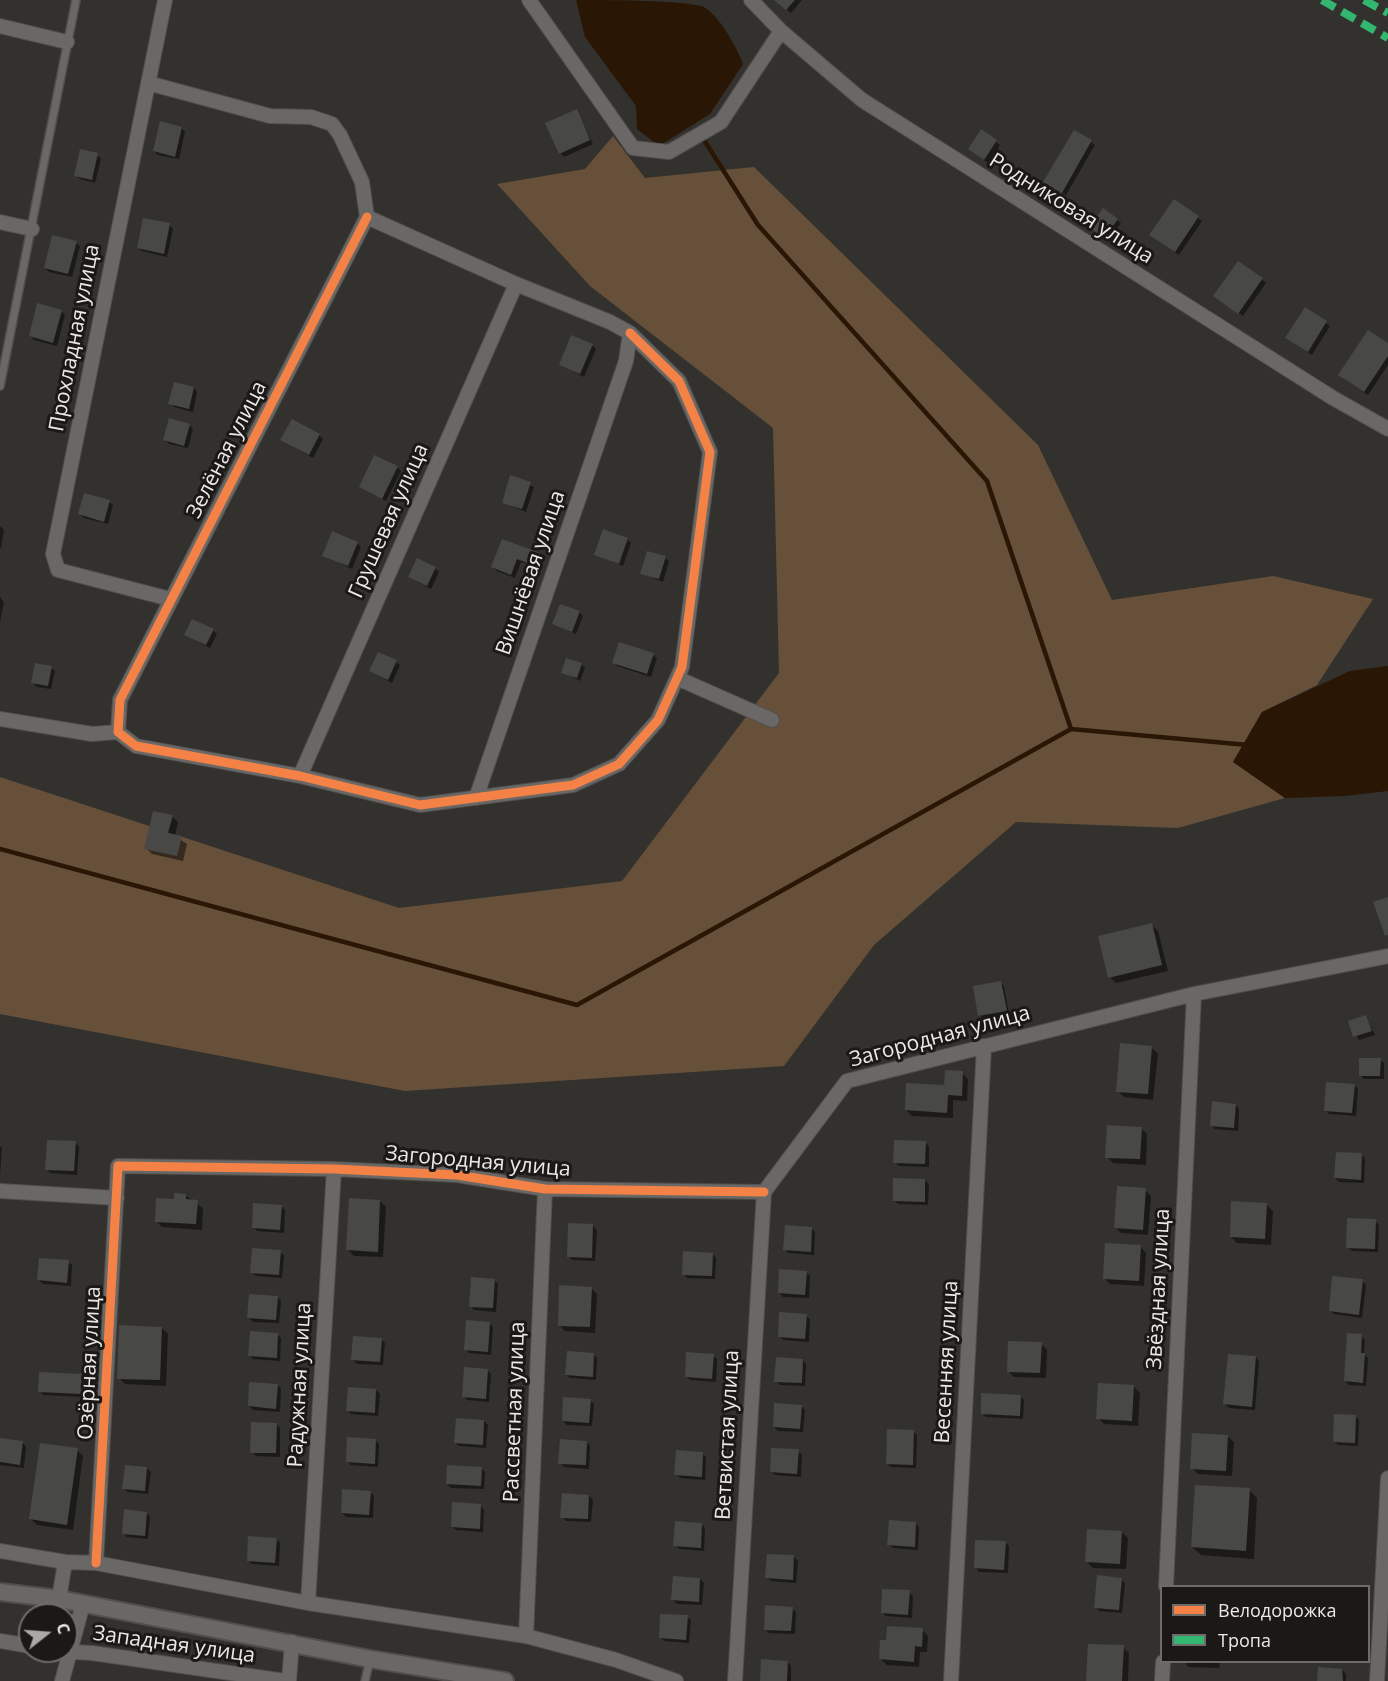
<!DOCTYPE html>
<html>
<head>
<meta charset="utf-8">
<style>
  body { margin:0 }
  #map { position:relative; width:1388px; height:1681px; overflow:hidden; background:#33312e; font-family:"Open Sans",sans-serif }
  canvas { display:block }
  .legend { position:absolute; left:1160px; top:1585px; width:210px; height:78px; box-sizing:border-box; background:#1b1917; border:2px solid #6e6c6a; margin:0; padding:8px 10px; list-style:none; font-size:18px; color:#ebe9e6 }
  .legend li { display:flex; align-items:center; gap:12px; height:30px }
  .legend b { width:30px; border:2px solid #6e6c6a }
  .north { position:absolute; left:18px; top:1603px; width:60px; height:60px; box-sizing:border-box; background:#1b1917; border:2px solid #6e6c6a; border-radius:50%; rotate:73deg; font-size:16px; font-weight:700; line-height:24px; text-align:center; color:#ebe9e6 }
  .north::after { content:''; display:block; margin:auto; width:21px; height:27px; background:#aba9a6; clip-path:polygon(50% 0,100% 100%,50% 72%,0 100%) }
</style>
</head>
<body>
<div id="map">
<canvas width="1388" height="1681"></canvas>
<ul class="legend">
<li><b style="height:8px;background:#f48246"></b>Велодорожка</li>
<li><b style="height:8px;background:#33b770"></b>Тропа</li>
</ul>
<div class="north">С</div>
</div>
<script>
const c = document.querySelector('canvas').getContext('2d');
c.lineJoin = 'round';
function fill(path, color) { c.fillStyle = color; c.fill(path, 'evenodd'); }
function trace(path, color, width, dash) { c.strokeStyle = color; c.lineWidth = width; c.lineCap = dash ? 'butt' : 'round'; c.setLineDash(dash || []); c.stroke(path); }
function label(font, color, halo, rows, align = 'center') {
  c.font = font + ' "Open Sans",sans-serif'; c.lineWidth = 6; c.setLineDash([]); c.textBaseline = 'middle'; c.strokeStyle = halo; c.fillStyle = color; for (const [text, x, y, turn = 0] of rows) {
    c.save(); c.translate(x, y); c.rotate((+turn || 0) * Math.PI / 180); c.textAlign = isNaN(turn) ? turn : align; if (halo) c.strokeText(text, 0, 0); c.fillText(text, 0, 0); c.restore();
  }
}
fill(new Path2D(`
  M613,136L645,178L754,167L1038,445L1112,600L1273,576L1373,599L1317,685L1262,712L1233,762L1285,798L1178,828L1016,822L874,945L784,1066L405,1091L0,1014V777L399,908L622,881L779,673L773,428L590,286L497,184L585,169Z`), '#665039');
fill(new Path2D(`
  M576,0C604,0 684,0 704,7C721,18 736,46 743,64L710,114L659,146L637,129L636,106L585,37Z
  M1388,666V791L1345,796L1285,798L1233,762L1262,712L1350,671Z`), '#291604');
fill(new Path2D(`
  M776,0H802L791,13Z
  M576,111L593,144L564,157L560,153Z
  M181,128L185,132L179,159L158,155L154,151Z
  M981,132L1000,145L988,163L974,153Z
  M1091,142L1095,145L1066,195L1045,182Z
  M97,155L101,159L95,183L80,179L76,176Z
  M1175,201L1202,221L1179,255L1155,238Z
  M1117,220L1121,223L1108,240L1095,230Z
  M169,225L173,229L167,257L142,251L139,248Z
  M76,243L80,246L72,277L49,272L45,268Z
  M1262,279L1266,283L1243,316L1219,300Z
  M1305,309L1330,326L1312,355L1287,338Z
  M61,311L65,315L57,346L34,340L31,336Z
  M592,345L596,349L584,377L561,365Z
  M1388,345V365L1368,395L1344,379Z
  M194,388L197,392L193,412L174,407L170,403Z
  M189,425L193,429L188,448L169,444L165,440Z
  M319,435L323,439L313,458L282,440Z
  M397,467L401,471L386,501L360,487Z
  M511,477L534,487L526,512L503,502Z
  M109,502L113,505L108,524L84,518L80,514Z
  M0,526L4,530L1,548H0Z
  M627,539L631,543L623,566L596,555Z
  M503,541L539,555L543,558L539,568L521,562L515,578L497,571L493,567Z
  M357,543L361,547L352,569L324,555Z
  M665,558L669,561L663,582L641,573Z
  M435,568L439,572L431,589L409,577Z
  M0,597L4,602L0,622Z
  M579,612L583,616L576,634L554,624Z
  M213,630L217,634L210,648L186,635Z
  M653,655L657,658L651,677L617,666L614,662Z
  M396,662L400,665L392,683L370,671Z
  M581,664L585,668L580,681L563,672Z
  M51,668L55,671L51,689L37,687L33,683Z
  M172,816L178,822L175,836L187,844L183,861L152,854L146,848Z
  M1152,925L1158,931L1168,971L1116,983L1110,977Z
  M1001,983L1004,986L1009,1014L983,1019L980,1015Z
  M1366,1016L1375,1035L1359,1040L1350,1022Z
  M1151,1047L1158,1054L1153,1100L1124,1097L1118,1091Z
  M1380,1060L1384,1063V1079H1364L1360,1075Z
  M962,1073L968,1079L967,1101L953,1100V1118L912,1116L906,1110L946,1087Z
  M1354,1085L1358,1089L1356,1116L1329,1114L1325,1110Z
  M1236,1105L1239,1109L1238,1131L1215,1129L1211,1125Z
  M1141,1128L1147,1134L1146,1165L1113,1163L1107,1157Z
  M76,1143L79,1147L77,1175L50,1173L47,1169Z
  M925,1143L929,1146V1167L899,1166L895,1162Z
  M0,1146L2,1148L0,1176Z
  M1362,1155L1365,1159L1364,1183L1339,1182L1335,1178Z
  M925,1180L929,1184L928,1205L898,1204L894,1200Z
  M1145,1190L1151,1196L1148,1235L1121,1233L1115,1227Z
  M185,1195L203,1208L202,1230L162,1227L156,1221L175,1201Z
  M380,1201L386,1207L383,1257L354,1256L348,1250Z
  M1267,1205L1273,1211L1271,1245L1237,1243L1231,1237Z
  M282,1207L285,1210L284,1233L257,1231L253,1227Z
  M1375,1221L1379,1225L1378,1252L1352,1251L1348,1247Z
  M593,1226L597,1230L595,1261L572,1260L569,1256Z
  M812,1229L815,1232L814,1255L788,1253L785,1249Z
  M1140,1246L1146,1253L1144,1286L1110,1284L1104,1278Z
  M280,1252L284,1255L282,1278L256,1276L252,1272Z
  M713,1254L716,1258L715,1279L687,1278L683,1274Z
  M68,1262L72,1265L71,1286L43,1284L39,1280Z
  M806,1272L810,1276L809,1298L783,1297L780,1293Z
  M494,1280L498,1284L496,1312L474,1310L471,1306Z
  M1362,1281L1366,1285L1362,1318L1334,1314L1330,1311Z
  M591,1288L597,1294L595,1333L565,1331L559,1325Z
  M277,1297L281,1301L279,1323L253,1322L249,1318Z
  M806,1316L810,1319L809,1342L783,1340L779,1336Z
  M489,1323L493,1327L491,1355L469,1353L466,1349Z
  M162,1328L168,1334L166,1386L125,1384L119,1378Z
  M278,1335L281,1338L280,1361L253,1359L249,1355Z
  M1361,1336L1365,1340L1364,1354L1368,1358L1366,1386L1349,1385L1345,1381Z
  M381,1339L385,1343L383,1365L357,1364L353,1360Z
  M1041,1344L1047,1350L1046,1378L1014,1377L1008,1371Z
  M593,1354L597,1358L596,1380L570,1378L566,1375Z
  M713,1356L717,1359L716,1382L690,1380L686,1376Z
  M1256,1357L1259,1361L1255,1410L1229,1408L1225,1404Z
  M803,1360L806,1364L805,1386L780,1385L776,1381Z
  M487,1370L491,1374L489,1402L467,1400L464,1396Z
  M81,1375L85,1379L84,1397L43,1395L40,1391Z
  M278,1385L281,1389L280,1412L253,1410L249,1406Z
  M1134,1387L1140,1393L1138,1426L1104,1424L1098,1418Z
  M376,1390L380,1394L378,1416L351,1414L348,1411Z
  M1020,1396L1024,1400L1023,1419L986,1417L982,1413Z
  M590,1400L594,1404L592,1426L567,1425L563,1421Z
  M801,1406L805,1410L803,1432L778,1431L774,1427Z
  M1355,1416L1359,1420L1358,1446L1338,1445L1334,1442Z
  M484,1421L488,1425L486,1448L459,1446L455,1442Z
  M276,1424L280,1428V1457L256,1456L252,1452Z
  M913,1431L917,1435L916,1468L891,1467L888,1464Z
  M1227,1436L1234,1442L1232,1476L1198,1474L1192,1468Z
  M0,1440L23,1443L26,1447L24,1468L0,1465Z
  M376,1441L379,1444L378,1467L351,1465L347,1461Z
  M587,1443L590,1446L589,1469L564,1467L560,1463Z
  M77,1450L83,1456L73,1530L37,1525L31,1519Z
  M798,1451L802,1455L801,1477L775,1475L772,1472Z
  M702,1454L706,1457L705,1480L680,1478L676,1474Z
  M147,1468L151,1472L148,1494L127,1492L124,1488Z
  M481,1468L485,1472L484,1489L451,1488L447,1484Z
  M1249,1490L1257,1498L1254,1559L1201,1555L1192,1547Z
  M370,1492L374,1496L373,1518L346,1517L342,1513Z
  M589,1496L593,1500L591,1522L566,1521L562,1517Z
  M481,1506L484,1510L483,1532L456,1530L452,1527Z
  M147,1513L150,1517L148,1539L127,1537L123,1533Z
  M916,1524L919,1527L918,1550L893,1548L889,1544Z
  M702,1525L705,1528L704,1551L679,1549L675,1545Z
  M1122,1532L1128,1538L1126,1569L1093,1568L1087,1562Z
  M277,1539L280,1543L279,1566L252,1564L248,1560Z
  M1005,1542L1009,1546L1008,1573L979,1572L976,1568Z
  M794,1557L798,1561L796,1583L771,1581L767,1577Z
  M700,1579L704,1583L702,1605L677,1604L673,1600Z
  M1121,1579L1125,1583L1122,1613L1099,1611L1096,1607Z
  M909,1592L913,1596L912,1618L886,1616L882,1612Z
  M792,1608L796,1612L795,1634L769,1633L765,1629Z
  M687,1617L691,1620L689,1643L664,1641L660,1637Z
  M922,1630L928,1636L927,1652H920L919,1667L887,1665L881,1659Z
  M1123,1647L1129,1653L1128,1681H1087Z
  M788,1662L791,1666V1681H761Z
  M1184,1662H1220L1219,1668L1189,1667Z
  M1342,1670L1346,1674V1681H1318Z`), '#0007');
trace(new Path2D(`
  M704,140L758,225L987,481L1071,729
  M0,849L577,1005L1071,729L1248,745`), '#291604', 4.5);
fill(new Path2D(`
  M774,0H795L786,10Z
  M577,109L590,140L559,154L545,123Z
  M160,121L182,127L175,157L153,151Z
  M981,129L997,140L984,160L968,149Z
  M1074,130L1092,140L1062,193L1043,182Z
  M80,149L98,153L92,180L74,176Z
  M1174,199L1199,216L1175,252L1149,235Z
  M1103,208L1118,219L1104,238L1089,227Z
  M143,218L170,223L164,254L137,248Z
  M52,235L77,241L68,274L44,268Z
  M1238,261L1263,278L1238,314L1213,296Z
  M37,303L62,310L53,343L29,336Z
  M1305,307L1327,321L1308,352L1285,338Z
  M1368,330L1388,343V356L1364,392L1338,375Z
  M571,335L593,344L580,374L559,365Z
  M174,382L194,387L189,409L168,404Z
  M169,418L190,424L184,446L163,440Z
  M292,419L320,434L309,455L280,440Z
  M374,455L398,466L382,499L359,487Z
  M510,475L531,482L522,509L502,503Z
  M84,493L110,500L104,522L78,514Z
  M603,529L628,538L619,564L594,555Z
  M332,531L358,542L348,566L322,556Z
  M502,539L540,553L535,566L517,559L511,575L491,567Z
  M647,551L666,556L659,579L640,574Z
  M417,558L436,567L427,586L408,577Z
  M560,604L580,611L572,632L552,624Z
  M192,619L214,629L206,645L184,635Z
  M619,642L654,653L647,674L612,663Z
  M378,652L397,660L388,680L369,671Z
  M566,658L582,663L577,678L561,673Z
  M35,663L52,666L48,686L31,683Z
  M153,811L173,815L168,833L182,836L177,856L144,849Z
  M1388,897V935L1385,936L1373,902Z
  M1152,923L1162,965L1108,978L1098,936Z
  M1001,981L1007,1011L978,1016L973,986Z
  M1366,1015L1372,1031L1353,1037L1348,1021Z
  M1120,1043L1152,1046L1148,1094L1116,1092Z
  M1359,1058H1381L1380,1076H1359Z
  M945,1070L963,1071L962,1096L948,1095L947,1113L905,1110L906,1083L944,1085Z
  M1326,1082L1355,1084L1352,1113L1324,1111Z
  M1212,1101L1236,1104L1234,1128L1210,1126Z
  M1107,1125L1142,1127L1140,1159L1105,1158Z
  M47,1140L76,1141L74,1171L45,1170Z
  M894,1140L926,1141L925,1164L893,1163Z
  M1336,1152L1362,1153L1361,1180L1334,1178Z
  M893,1178L925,1179V1202L893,1201Z
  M1117,1186L1146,1188L1143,1230L1114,1228Z
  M174,1193L186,1194V1199L198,1200L196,1224L155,1222L156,1198L174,1199Z
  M349,1198L380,1200L378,1252L346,1250Z
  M1231,1201L1267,1203L1265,1239L1230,1237Z
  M253,1203L282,1205L280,1230L252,1228Z
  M1347,1218L1376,1219L1375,1249L1346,1248Z
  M568,1223L593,1224L592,1258L567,1257Z
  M785,1225L812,1227L811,1252L783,1250Z
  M1105,1243L1141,1245L1139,1281L1103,1279Z
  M252,1248L281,1250L279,1275L250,1273Z
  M683,1251L713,1253L712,1276L682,1275Z
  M39,1258L69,1260L67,1283L37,1280Z
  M779,1269L807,1271L805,1295L778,1293Z
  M1332,1276L1363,1279L1359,1315L1329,1311Z
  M471,1277L495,1279L493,1308L469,1307Z
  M559,1285L592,1287L590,1327L558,1326Z
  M249,1294L278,1296L276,1320L247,1318Z
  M779,1312L807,1314L805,1339L778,1337Z
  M466,1320L490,1322L488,1352L464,1350Z
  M119,1325L162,1327L160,1380L117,1379Z
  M250,1331L278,1333L277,1358L248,1356Z
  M1347,1333L1362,1334L1361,1353H1365L1363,1383L1344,1381Z
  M353,1336L382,1338L380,1362L351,1360Z
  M1008,1341L1042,1342L1040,1373L1007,1372Z
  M567,1351L594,1353L593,1377L565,1375Z
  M686,1352L714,1354L712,1379L685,1377Z
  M1228,1354L1256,1356L1252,1407L1223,1404Z
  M776,1357L803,1359L802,1383L774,1382Z
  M464,1367L488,1369L486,1399L462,1397Z
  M39,1372L82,1374L81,1394L38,1392Z
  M249,1382L278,1384L276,1409L248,1406Z
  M1098,1383L1134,1385L1132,1421L1096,1419Z
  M348,1387L376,1389L375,1413L346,1411Z
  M981,1393L1021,1395L1020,1416L981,1414Z
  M563,1397L591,1399L589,1423L562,1421Z
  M774,1403L802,1405L800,1429L773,1427Z
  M1334,1414L1356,1415L1355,1443L1333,1442Z
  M456,1418L484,1420L483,1445L454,1443Z
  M251,1422L277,1423L276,1453H250Z
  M887,1429L914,1430L913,1465L886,1464Z
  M1192,1433L1228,1435L1226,1471L1190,1469Z
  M347,1437L376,1439L375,1464L346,1462Z
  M0,1438L23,1441L20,1465L0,1462Z
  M560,1439L587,1441L586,1465L558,1464Z
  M40,1443L78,1448L67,1525L29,1519Z
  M771,1448L799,1449L797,1474L770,1472Z
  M676,1450L703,1452L702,1477L674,1475Z
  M125,1465L147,1467L145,1491L122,1489Z
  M447,1465L482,1467L481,1486L446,1484Z
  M1195,1485L1250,1488L1246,1551L1191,1547Z
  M342,1489L371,1491L369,1515L341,1513Z
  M562,1493L589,1495L588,1519L560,1518Z
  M452,1502L481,1504L480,1529L451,1527Z
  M124,1509L147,1512L145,1536L122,1534Z
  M889,1520L916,1522L915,1547L887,1545Z
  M675,1521L702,1523L701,1548L673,1546Z
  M1087,1529L1122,1531L1120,1564L1085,1562Z
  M248,1536L277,1538L275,1563L247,1561Z
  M975,1540L1006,1541L1004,1570L974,1568Z
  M767,1554L794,1555L793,1580L765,1578Z
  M1097,1575L1122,1578L1119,1610L1094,1608Z
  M673,1576L700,1578L699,1602L671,1600Z
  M882,1589L910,1590L908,1615L881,1613Z
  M765,1605L793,1607L791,1631L764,1630Z
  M660,1614L688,1615L686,1640L659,1638Z
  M887,1626L923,1628L922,1647L915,1646L914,1662L879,1659L880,1640H886Z
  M1088,1644L1124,1645L1122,1681H1086Z
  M761,1659L788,1661L787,1681H760Z
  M1318,1667L1342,1669L1343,1681H1317Z`), '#484846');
const service = new Path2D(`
  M0,386L76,0
  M365,1681L370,1659`);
const minor = new Path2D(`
  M165,0L53,554L58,570L170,599
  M529,0L633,148L669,152L721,122L781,31
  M751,0L781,31L862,100L1333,398L1388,429
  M0,26L67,42
  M148,83L270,116L311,117L332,124L340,135L362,182L367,217L516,284L610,322L630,333L626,361L476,798
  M367,217L120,700L118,732L136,746L300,776L420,805L573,785L619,764L658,720L682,667L710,452L679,381L630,333
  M0,222L32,229
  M677,678L772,720
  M0,719L92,734L118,732
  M300,776L516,284
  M0,1191L117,1198
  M764,1192L847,1081L1194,994L1388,956
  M0,1551L65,1562L96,1563L308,1603L526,1636L616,1660L676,1681
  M96,1563L118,1166L334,1169L457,1175L545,1189L764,1192
  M1166,1586L1194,994
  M59,1599L65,1562
  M308,1603L334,1169
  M526,1636L545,1189
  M0,1641L30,1646
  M58,1651L92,1653L285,1681
  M62,1681L83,1604
  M289,1681L292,1642
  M735,1681L764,1192
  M951,1681L984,1046
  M1162,1681L1163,1662
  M1377,1681L1388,1478`);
const tertiary = new Path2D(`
  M0,1592L59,1599L370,1659L505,1681`);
trace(service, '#514f4d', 10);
trace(minor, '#514f4d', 16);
trace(tertiary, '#514f4d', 20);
trace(service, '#6a6866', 7);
trace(minor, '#6a6866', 14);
trace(tertiary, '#6a6866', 16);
trace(new Path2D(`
  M1322,0L1388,38
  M1364,0L1388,13`), '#33b770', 8, [15, 8]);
trace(new Path2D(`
  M367,217L120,700L118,732L136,746L300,776L420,805L573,785L619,764L658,720L682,667L710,452L679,381L630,333
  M96,1563L118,1166L334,1169L457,1175L545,1189L764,1192`), '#f48246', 9);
label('21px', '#ebe9e6', '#1b1917', [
  ["Родниковая улица",1071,209,32],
  ["Прохладная улица",75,338,-79],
  ["Зелёная улица",227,450,-63],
  ["Грушевая улица",389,521,-66],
  ["Вишнёвая улица",531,573,-71],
  ["Загородная улица",940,1037,-15],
  ["Загородная улица",478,1162,5],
  ["Звёздная улица",1159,1289,-87],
  ["Весенняя улица",947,1362,-87],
  ["Озёрная улица",90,1363,-87],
  ["Радужная улица",300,1385,-87],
  ["Рассветная улица",515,1412,-88],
  ["Ветвистая улица",728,1435,-87],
  ["Западная улица",174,1645,8]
]);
</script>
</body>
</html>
